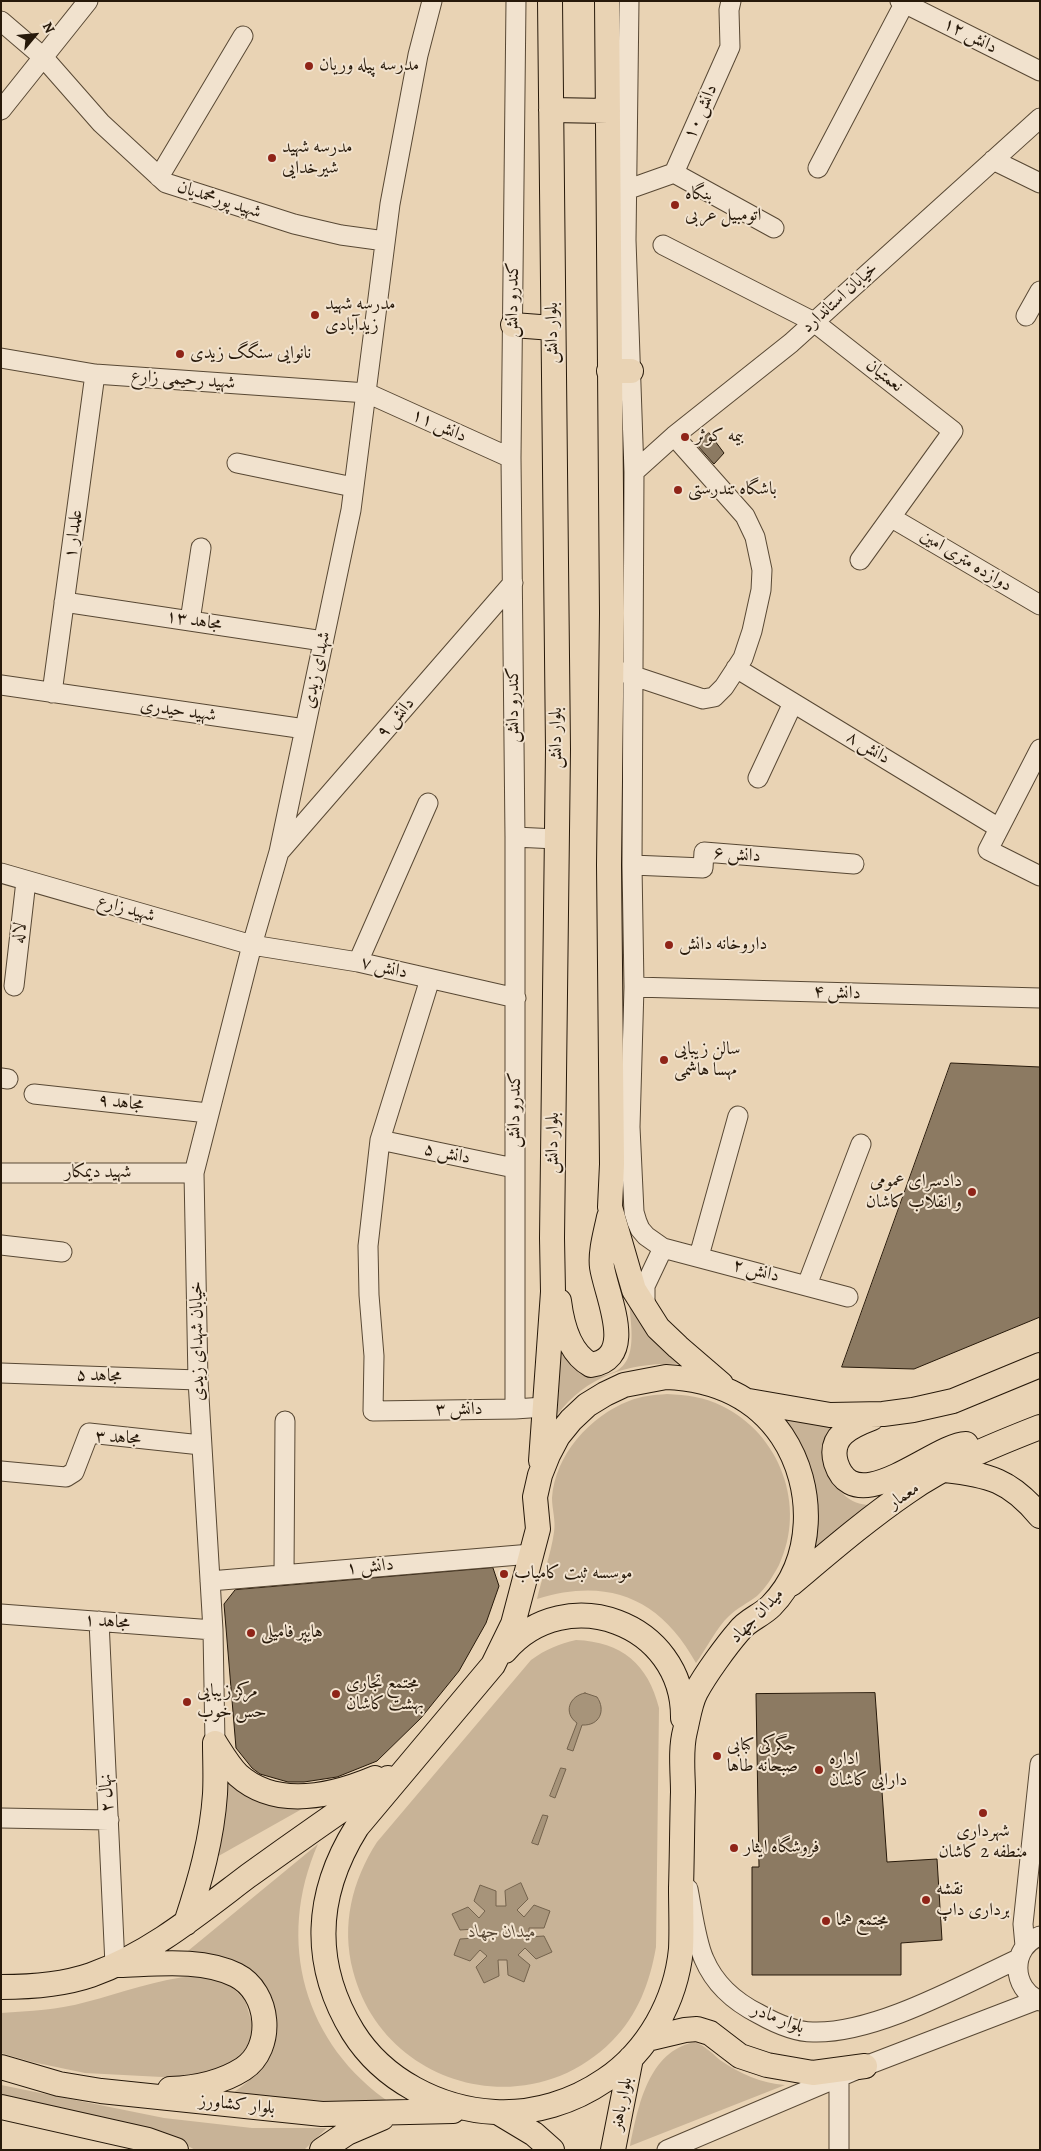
<!DOCTYPE html>
<html>
<head>
<meta charset="utf-8">
<style>
  body { margin:0 }
  #map { position:relative; width:1041px; height:2151px; overflow:hidden; background:#e9d3b4; font-family:Alegreya,serif }
  canvas { display:block }
  .frame { position:absolute; inset:0; border:2px solid #27190a; pointer-events:none }
  .north { position:absolute; left:10px; top:10px; width:50px; height:50px; -webkit-text-stroke:4px #f1e2ce; paint-order:stroke; rotate:62deg; font-size:14px; font-weight:700; line-height:20px; text-align:center; color:#27190a }
  .north::after { content:''; display:block; margin:auto; width:18px; height:22px; background:#27190a; clip-path:polygon(50% 0,100% 100%,50% 72%,0 100%) }
</style>
</head>
<body>
<div id="map">
<canvas width="1041" height="2151"></canvas>
<div class="frame"></div>
<div class="north">N</div>
</div>
<script>
const c = document.querySelector('canvas').getContext('2d');
c.lineJoin = 'round';
function fill(path, color) { c.fillStyle = color; c.fill(path, 'evenodd'); }
function trace(path, color, width, dash) { c.strokeStyle = color; c.lineWidth = width; c.lineCap = dash ? 'butt' : 'round'; c.setLineDash(dash || []); c.stroke(path); }
function label(font, color, halo, rows, align = 'center') {
  c.font = font + ' Alegreya,Amiri,serif'; c.lineWidth = 4; c.setLineDash([]); c.textBaseline = 'middle'; c.strokeStyle = halo; c.fillStyle = color; for (const [text, x, y, turn = 0] of rows) {
    c.save(); c.translate(x, y); c.rotate((+turn || 0) * Math.PI / 180); c.textAlign = isNaN(turn) ? turn : align; if (halo) c.strokeText(text, 0, 0); c.fillText(text, 0, 0); c.restore();
  }
}
fill(new Path2D(`
  M629,1299L684,1364C633,1362 589,1373 557,1415L561,1337C570,1348 580,1363 591,1372C596,1377 603,1376 609,1374C641,1365 630,1324 629,1299Z
  M667,1394C686,1395 705,1397 722,1406C780,1434 807,1506 779,1565C773,1576 766,1588 757,1596C748,1603 737,1608 729,1616C717,1627 706,1649 696,1663C660,1598 608,1577 537,1599C542,1577 551,1555 554,1532C556,1521 552,1509 552,1498C555,1455 590,1416 629,1401C641,1396 654,1395 667,1394Z
  M774,1414L852,1421L831,1474C839,1493 849,1504 870,1505L808,1558Z
  M576,1640C622,1642 648,1664 659,1708L656,1947C650,1982 638,2015 612,2041C528,2126 383,2087 353,1971C341,1925 352,1881 377,1842L531,1660C546,1649 559,1644 576,1640Z
  M223,1771L309,1805L215,1858Z
  M318,1844C275,1941 304,2045 392,2104L228,2097C239,2088 251,2080 260,2070C285,2041 282,1989 247,1968C229,1957 204,1958 183,1955Z
  M195,1976L226,1981L245,2000L252,2023L250,2041L242,2055L216,2074L181,2078L85,2073L32,2062L1,2053V2013C30,2011 58,2010 86,2002C122,1993 157,1979 195,1976Z
  M695,2042C705,2046 712,2053 720,2060C740,2074 761,2083 785,2085L630,2146C638,2107 648,2051 695,2042Z
  M1,2085L164,2118L252,2128H327L304,2150H195L173,2137L16,2101L1,2095Z`), '#c8b397');
const water = new Path2D(`
  M585,1693L597,1697C606,1710 600,1726 582,1725L573,1751L567,1749L577,1723C563,1713 569,1696 585,1693Z
  M561,1768L566,1769L555,1798L550,1796Z
  M543,1815L548,1816L538,1845L532,1843Z
  M521,1883L528,1899L517,1910L524,1917L534,1905L550,1911L544,1928H529V1937L544,1936L552,1952L536,1959L525,1948L518,1955L530,1965L524,1982L508,1975L507,1960H498L499,1976L484,1983L476,1967L487,1956L480,1950L470,1961L454,1955L460,1939L475,1938V1929L460,1930L452,1914L468,1907L479,1918L485,1911L474,1901L480,1885L496,1891V1906H506L505,1891Z`);
fill(water, '#a7947a');
trace(water, '#74634d', 1);
const building = new Path2D(`
  M709,433L724,453L714,464L697,445Z
  M951,1063L1040,1067V1317L914,1369L842,1367Z
  M493,1568L499,1586L486,1623L459,1671L421,1718L377,1761L337,1777L304,1782H288L260,1774L252,1768L236,1748L224,1604L235,1590Z
  M875,1693L887,1862L937,1859L942,1940L901,1943V1975H752V1867H759L756,1694Z`);
fill(building, '#8c7a62');
trace(building, '#27190a', 1);
const minor = new Path2D(`
  M629,1L626,240L634,472L632,865L634,987L630,1127L634,1212L637,1222L640,1229L646,1236L663,1248L848,1297
  M900,1L1040,71
  M1,21L43,57L101,123L166,183L294,224L341,235L385,241
  M1,110L88,1
  M993,160L1040,183
  M818,168L904,4
  M674,173L774,228
  M159,177L243,36
  M626,190L674,173L730,47L729,10L731,1
  M663,245L814,322L953,431L860,560
  M1026,316L1040,291
  M1,358L95,374L367,393L511,458
  M237,463L353,487
  M634,472L674,436L791,343L1040,118
  M892,518L1040,605
  M64,602L323,641
  M190,621L201,548
  M736,668L999,828
  M622,672L703,699L714,697L724,687L743,658L752,631L761,590L762,570L755,537L745,516L674,436
  M1,685L305,729
  M52,693L95,374
  M1040,749L988,850L1040,876
  M758,778L793,703
  M515,837L556,839
  M281,850L513,583
  M632,865L703,868L704,852L854,864
  M1,873L252,945L358,962L516,998
  M358,962L428,803
  M430,979L380,1140L368,1246L369,1295L374,1356L373,1411L515,1409L544,1407
  M14,986L26,881
  M634,987L1040,998
  M1,1078L8,1079
  M34,1094L208,1113
  M380,1140L514,1168
  M1,1173H194
  M1,1245L62,1252
  M699,1256L738,1116
  M807,1285L861,1144
  M645,1308V1286L663,1248
  M1,1373L198,1380
  M515,1409V837L511,458L516,1
  M1,1471L66,1477L74,1472L89,1433L201,1445
  M284,1574L285,1421
  M210,1581L531,1554
  M1,1614L213,1630
  M99,1621L115,1965
  M215,1743L213,1630L198,1380L194,1173L252,945L279,852L351,510L390,204L418,55L432,1
  M1,1818L109,1820
  M688,1889C692,1909 696,1942 704,1959C715,1985 735,2002 759,2014C775,2023 794,2032 813,2032C875,2034 962,1985 1018,1959
  M1040,1936C1010,1947 1011,1989 1040,2001
  M1025,1946L1023,1924L1040,1764
  M667,2150L865,2066L1037,2000
  M839,2150V2076`);
const major = new Path2D(`
  M607,1L612,613L609,865L612,1164L610,1207L634,1290L658,1328L678,1347L721,1384
  M551,110L608,111
  M513,325L553,328
  M609,371H631
  M559,1301C562,1325 569,1353 591,1365C638,1358 606,1295 602,1267C600,1252 606,1232 609,1217
  M666,1377C712,1379 755,1396 782,1436C816,1487 815,1561 771,1606C761,1616 747,1620 739,1631C726,1646 705,1675 696,1692C690,1703 688,1719 685,1731C680,1750 683,1773 683,1792C682,1824 682,1856 681,1888C681,1908 682,1929 681,1949C676,2001 648,2051 605,2080C573,2102 534,2114 495,2112C439,2109 383,2080 353,2032C311,1963 315,1894 357,1827L493,1665L513,1624L538,1529L535,1497L540,1475L548,1455L558,1436L571,1420L587,1405L605,1394L624,1385Z
  M749,1401L830,1415L883,1414L913,1410L953,1401L1040,1365
  M872,1418C851,1426 828,1436 836,1463C855,1522 934,1445 966,1444
  M541,1461L553,1292L552,1238L558,749L550,1
  M945,1470C989,1475 1010,1480 1040,1516
  M791,1584C828,1553 866,1520 907,1492C947,1464 994,1445 1040,1427
  M505,1651C566,1580 684,1623 683,1718
  M215,1743C222,1754 229,1766 238,1775C276,1809 332,1796 375,1778
  M186,1923C200,1881 212,1839 215,1794C216,1777 215,1760 215,1743
  M119,1965C156,1964 202,1958 236,1975C270,1992 275,2048 243,2069C221,2083 196,2088 170,2089
  M1,1987C32,1987 62,1985 91,1975C150,1954 199,1913 248,1876C294,1843 341,1810 388,1778
  M647,2039L685,2030L697,2029L710,2033L740,2056L767,2065L813,2073L865,2066
  M1,2067L59,2084L101,2091L322,2114L453,2111
  M1,2107L148,2140L176,2150
  M499,2113L534,2134L552,2150
  M322,2150L347,2133L382,2118
  M613,2150L631,2058`);
trace(minor, '#584834', 21);
trace(major, '#27190a', 26);
trace(minor, '#f1e2ce', 19);
trace(major, '#e9d3b4', 24);
for (const [x, y, r, color] of [
  [309,66,5,"#8f2418"],
  [272,158,5,"#8f2418"],
  [675,205,5,"#8f2418"],
  [315,315,5,"#8f2418"],
  [180,354,5,"#8f2418"],
  [685,437,5,"#8f2418"],
  [678,490,5,"#8f2418"],
  [669,945,5,"#8f2418"],
  [664,1060,5,"#8f2418"],
  [972,1192,5,"#8f2418"],
  [504,1574,5,"#8f2418"],
  [251,1633,5,"#8f2418"],
  [336,1694,5,"#8f2418"],
  [187,1702,5,"#8f2418"],
  [717,1756,5,"#8f2418"],
  [819,1770,5,"#8f2418"],
  [983,1813,5,"#8f2418"],
  [734,1848,5,"#8f2418"],
  [926,1900,5,"#8f2418"],
  [826,1921,5,"#8f2418"]
]) { const dot = new Path2D(); dot.arc(x, y, r, 0, 2 * Math.PI); c.fillStyle = color; c.fill(dot); trace(dot, '#f1e2ce', 2); }
label('18px', '#27190a', '#f1e2ce', [
  ["دانش ۱۲",970,36,27],
  ["دانش ۱۰",701,112,-66],
  ["شهید پورمحمدیان",219,200,18],
  ["خیابان استاندارد",840,298,-42],
  ["کندرو دانش",513,300,-89],
  ["بلوار دانش",553,333,-90],
  ["نعمتیان",884,376,38],
  ["شهید رحیمی زارع",183,380,4],
  ["دانش ۱۱",439,426,24],
  ["علمدار ۱",74,534,-82],
  ["دوازده متری امین",966,561,31],
  ["مجاهد ۱۳",194,621,9],
  ["شهدای زیدی",317,670,-78],
  ["کندرو دانش",514,705,-90],
  ["شهید حیدری",178,711,8],
  ["دانش ۹",396,718,-49],
  ["بلوار دانش",557,738,-90],
  ["دانش ۸",868,748,31],
  ["دانش ۶",737,855,4],
  ["شهید زارع",126,909,16],
  ["لاله",20,933,-83],
  ["دانش ۷",384,968,13],
  ["دانش ۴",837,993,2],
  ["مجاهد ۹",121,1103,6],
  ["کندرو دانش",515,1110,-89],
  ["بلوار دانش",553,1143,-89],
  ["دانش ۵",447,1154,12],
  ["شهید دیمکار",98,1173],
  ["دانش ۲",756,1271,15],
  ["خیابان شهدای زیدی",198,1341,-91],
  ["مجاهد ۵",99,1376,2],
  ["دانش ۳",459,1410],
  ["مجاهد ۳",118,1438,3],
  ["معمار",904,1496,-34],
  ["دانش ۱",370,1567,-5],
  ["میدان جهاد",757,1616,-46],
  ["مجاهد ۱",107,1622,4],
  ["نهال ۲",107,1793,-93],
  ["بلوار مادر",778,2019,21],
  ["بلوار باهنر",622,2104,-79],
  ["بلوار کشاورز",237,2105,6]
]);
label('18px', '#27190a', '#f1e2ce', [
  ["مدرسه پیله وریان",319,66],
  ["مدرسه شهید",282,148],
  ["شیرخدایی",282,169],
  ["بنگاه",685,195],
  ["اتومبیل عربی",685,216],
  ["مدرسه شهید",325,305],
  ["زیدآبادی",325,326],
  ["نانوایی سنگگ زیدی",190,354],
  ["بیمه کوثر",695,437],
  ["باشگاه تندرستی",688,490],
  ["داروخانه دانش",679,945],
  ["سالن زیبایی",674,1050],
  ["مهسا هاشمی",674,1071],
  ["دادسرای عمومی",962,1182,"right"],
  ["و انقلاب کاشان",962,1203,"right"],
  ["موسسه ثبت کامیاب",514,1574],
  ["هایپر فامیلی",261,1633],
  ["مجتمع تجاری",346,1684],
  ["بهشت کاشان",346,1705],
  ["مرکز زیبایی",197,1692],
  ["حس خوب",197,1713],
  ["جگرکی کبابی",727,1746],
  ["صبحانه طاها",727,1767],
  ["اداره",829,1760],
  ["دارایی کاشان",829,1781],
  ["شهرداری",983,1832,"center"],
  ["منطفه 2 کاشان",983,1853,"center"],
  ["فروشگاه ایثار",744,1848],
  ["نقشه",936,1890],
  ["برداری داپ",936,1911],
  ["مجتمع هما",836,1921]
], 'left');
label('italic 18px', '#574734', '#f1e2ce', [
  ["میدان جهاد",502,1933]
]);
</script>
</body>
</html>
